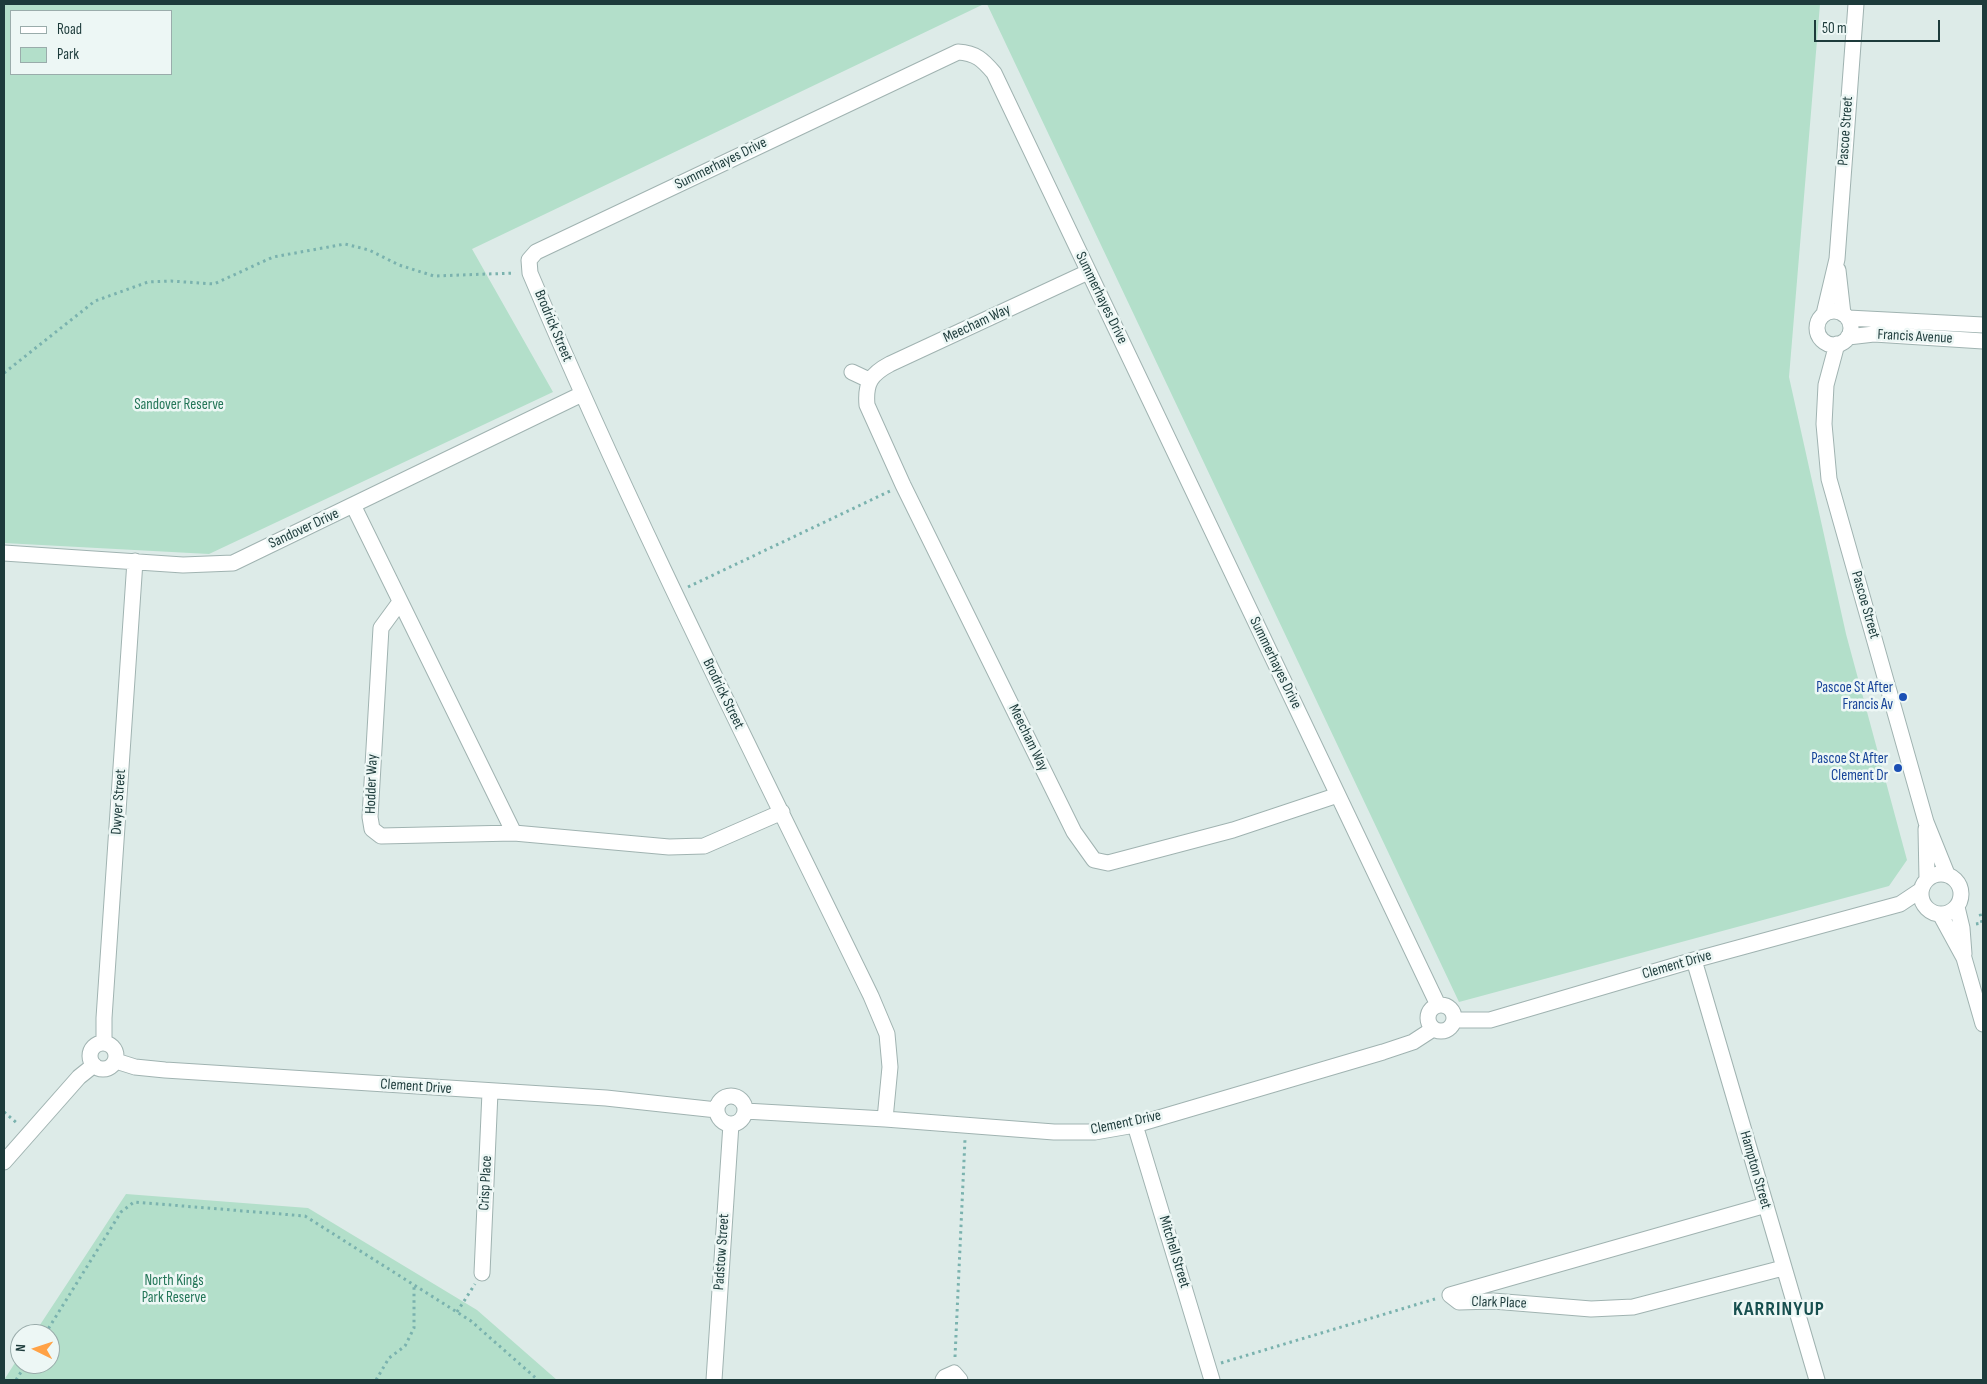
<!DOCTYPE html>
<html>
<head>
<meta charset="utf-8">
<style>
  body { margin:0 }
  #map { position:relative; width:1987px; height:1384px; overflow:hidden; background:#ddebe8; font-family:"Sofia Sans Condensed",sans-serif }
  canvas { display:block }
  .frame { position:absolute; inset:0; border:5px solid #1d3b3b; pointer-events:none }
  .legend { position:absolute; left:10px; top:10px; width:162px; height:65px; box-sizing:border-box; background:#edf7f5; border:1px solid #9aacab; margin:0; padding:6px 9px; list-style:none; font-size:15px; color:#1d3b3b }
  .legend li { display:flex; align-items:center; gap:10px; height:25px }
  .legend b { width:25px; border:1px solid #9aacab }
  .north { position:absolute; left:10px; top:1324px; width:50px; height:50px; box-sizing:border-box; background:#edf7f5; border:1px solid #9aacab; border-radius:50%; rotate:274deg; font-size:14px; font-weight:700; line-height:20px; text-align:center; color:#1d3b3b }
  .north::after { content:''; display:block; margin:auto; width:18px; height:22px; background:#ffa246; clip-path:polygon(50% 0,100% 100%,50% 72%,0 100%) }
  .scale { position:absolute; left:1814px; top:20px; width:126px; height:22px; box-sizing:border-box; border:2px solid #1d3b3b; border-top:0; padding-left:6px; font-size:15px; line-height:18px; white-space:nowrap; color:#1d3b3b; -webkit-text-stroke:4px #edf7f5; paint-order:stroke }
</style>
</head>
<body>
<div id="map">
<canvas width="1987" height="1384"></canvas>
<div class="frame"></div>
<ul class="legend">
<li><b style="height:6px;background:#fff"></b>Road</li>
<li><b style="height:14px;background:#b3dfca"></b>Park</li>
</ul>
<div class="north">N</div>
<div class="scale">50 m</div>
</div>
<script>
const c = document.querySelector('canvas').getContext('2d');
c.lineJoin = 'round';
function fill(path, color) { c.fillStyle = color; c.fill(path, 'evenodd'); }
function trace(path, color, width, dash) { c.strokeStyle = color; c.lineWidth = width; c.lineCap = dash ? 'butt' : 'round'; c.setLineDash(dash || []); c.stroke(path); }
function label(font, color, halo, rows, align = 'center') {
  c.font = font + ' "Sofia Sans Condensed",sans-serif'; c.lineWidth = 5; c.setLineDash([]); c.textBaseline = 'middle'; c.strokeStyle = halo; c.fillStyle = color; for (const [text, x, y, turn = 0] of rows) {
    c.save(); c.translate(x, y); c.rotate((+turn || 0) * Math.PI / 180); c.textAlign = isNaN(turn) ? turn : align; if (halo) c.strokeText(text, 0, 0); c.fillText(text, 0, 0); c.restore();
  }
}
fill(new Path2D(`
  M4,4H984L472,249L553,392L209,554L4,543ZM11,11H171V74H11Z
  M987,4H1820L1789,377L1846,634L1907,860L1889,886L1459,1002Z
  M126,1194L308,1208L477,1310L557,1380H4L20,1355V1364H50V1334H34Z`), '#b3dfca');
const minor = new Path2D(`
  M1838,270L1843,314
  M1088,272L890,364C871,374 865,383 867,405L903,485L1074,832L1094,860L1108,863L1233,830L1338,795
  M1817 328a17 17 0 1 1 34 0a17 17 0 1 1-34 0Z
  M1824,314L1837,259L1856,4
  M1848,318L1983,325
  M1848,337L1874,334L1983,341
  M1837,344L1826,385L1824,424L1829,479L1926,822L1947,874
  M852,372L869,380
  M353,505L514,833
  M4,553L183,565L233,563L582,394
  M400,602L381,628L370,817L372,829L381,836L514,833L669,847L704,846L782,812
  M1926,829L1927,879
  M1921 894a20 20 0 1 1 40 0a20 20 0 1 1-40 0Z
  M1957,907L1962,928L1964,954
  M1940,914L1964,958L1983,1024
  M1694,960L1817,1380
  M1428 1018a13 13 0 1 1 26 0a13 13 0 1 1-26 0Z
  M1455,1020H1490L1694,960L1900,904L1921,890
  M104,1042V1018L135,561
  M90 1056a13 13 0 1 1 26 0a13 13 0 1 1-26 0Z
  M116,1061L135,1067L165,1070L606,1098L717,1110
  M717 1110a14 14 0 1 1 28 0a14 14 0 1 1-28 0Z
  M745,1111L885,1119L1054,1132H1095L1135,1125L1383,1052L1413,1042L1433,1029
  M885,1119L890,1067L887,1034L871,996C754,756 634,519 530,273L529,260L536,252L958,52C976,53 983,60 994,73L1438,1005
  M1135,1125L1212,1380
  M4,1162L79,1077L94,1065
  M482,1273L490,1092
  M1450,1295L1459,1302L1493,1301L1591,1309L1633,1307L1783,1268
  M1450,1295L1766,1205
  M714,1380L731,1124
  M943,1380L945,1377L954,1373L960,1380`);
trace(minor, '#a0b3b1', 17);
trace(new Path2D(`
  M4,373L95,301L148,282L171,281L214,284L273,257L345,244L369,250L399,265L434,276L515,273
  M688,587L890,491
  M1976,924L1982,923L1980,913L1983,912
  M4,1112L18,1124
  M457,1312L475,1284
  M45,1334L121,1212L134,1202L305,1216L471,1321L538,1380
  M955,1357L965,1139
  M1221,1363L1435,1299
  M16,1380L26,1364
  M376,1380L389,1358L405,1346L414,1328V1285`), '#7ab2ae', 3, [2.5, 4]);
trace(minor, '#fff', 15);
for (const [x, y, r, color] of [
  [1903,697,5,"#1a4fb4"],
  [1898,768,5,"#1a4fb4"]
]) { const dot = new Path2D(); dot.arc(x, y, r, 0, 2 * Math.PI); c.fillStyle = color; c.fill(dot); trace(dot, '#edf7f5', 2); }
label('15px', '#1d3b3b', '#edf7f5', [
  ["Pascoe Street",1846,131,-86],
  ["Summerhayes Drive",721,164,-26],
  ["Summerhayes Drive",1101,298,64],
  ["Meecham Way",977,324,-25],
  ["Brodrick Street",553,326,67],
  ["Francis Avenue",1915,337,3],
  ["Sandover Drive",304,529,-25],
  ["Pascoe Street",1865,605,74],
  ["Summerhayes Drive",1275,663,64],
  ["Brodrick Street",723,694,64],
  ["Meecham Way",1028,738,64],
  ["Hodder Way",372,784,-88],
  ["Dwyer Street",119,802,-86],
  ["Clement Drive",1677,965,-16],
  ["Clement Drive",416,1087,4],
  ["Clement Drive",1126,1123,-12],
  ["Hampton Street",1755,1170,74],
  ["Crisp Place",486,1183,-87],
  ["Padstow Street",722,1252,-86],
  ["Mitchell Street",1174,1252,73],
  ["Clark Place",1499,1303,2]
]);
label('15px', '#247658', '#edf7f5', [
  ["Sandover Reserve",179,405],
  ["North Kings",174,1281],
  ["Park Reserve",174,1298]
]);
label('15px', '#164399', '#edf7f5', [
  ["Pascoe St After",1893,688],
  ["Francis Av",1893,705],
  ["Pascoe St After",1888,759],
  ["Clement Dr",1888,776]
], 'right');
c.letterSpacing = '1px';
label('bold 20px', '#174f4f', '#edf7f5', [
  ["KARRINYUP",1779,1310]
]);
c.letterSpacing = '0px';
</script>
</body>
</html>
